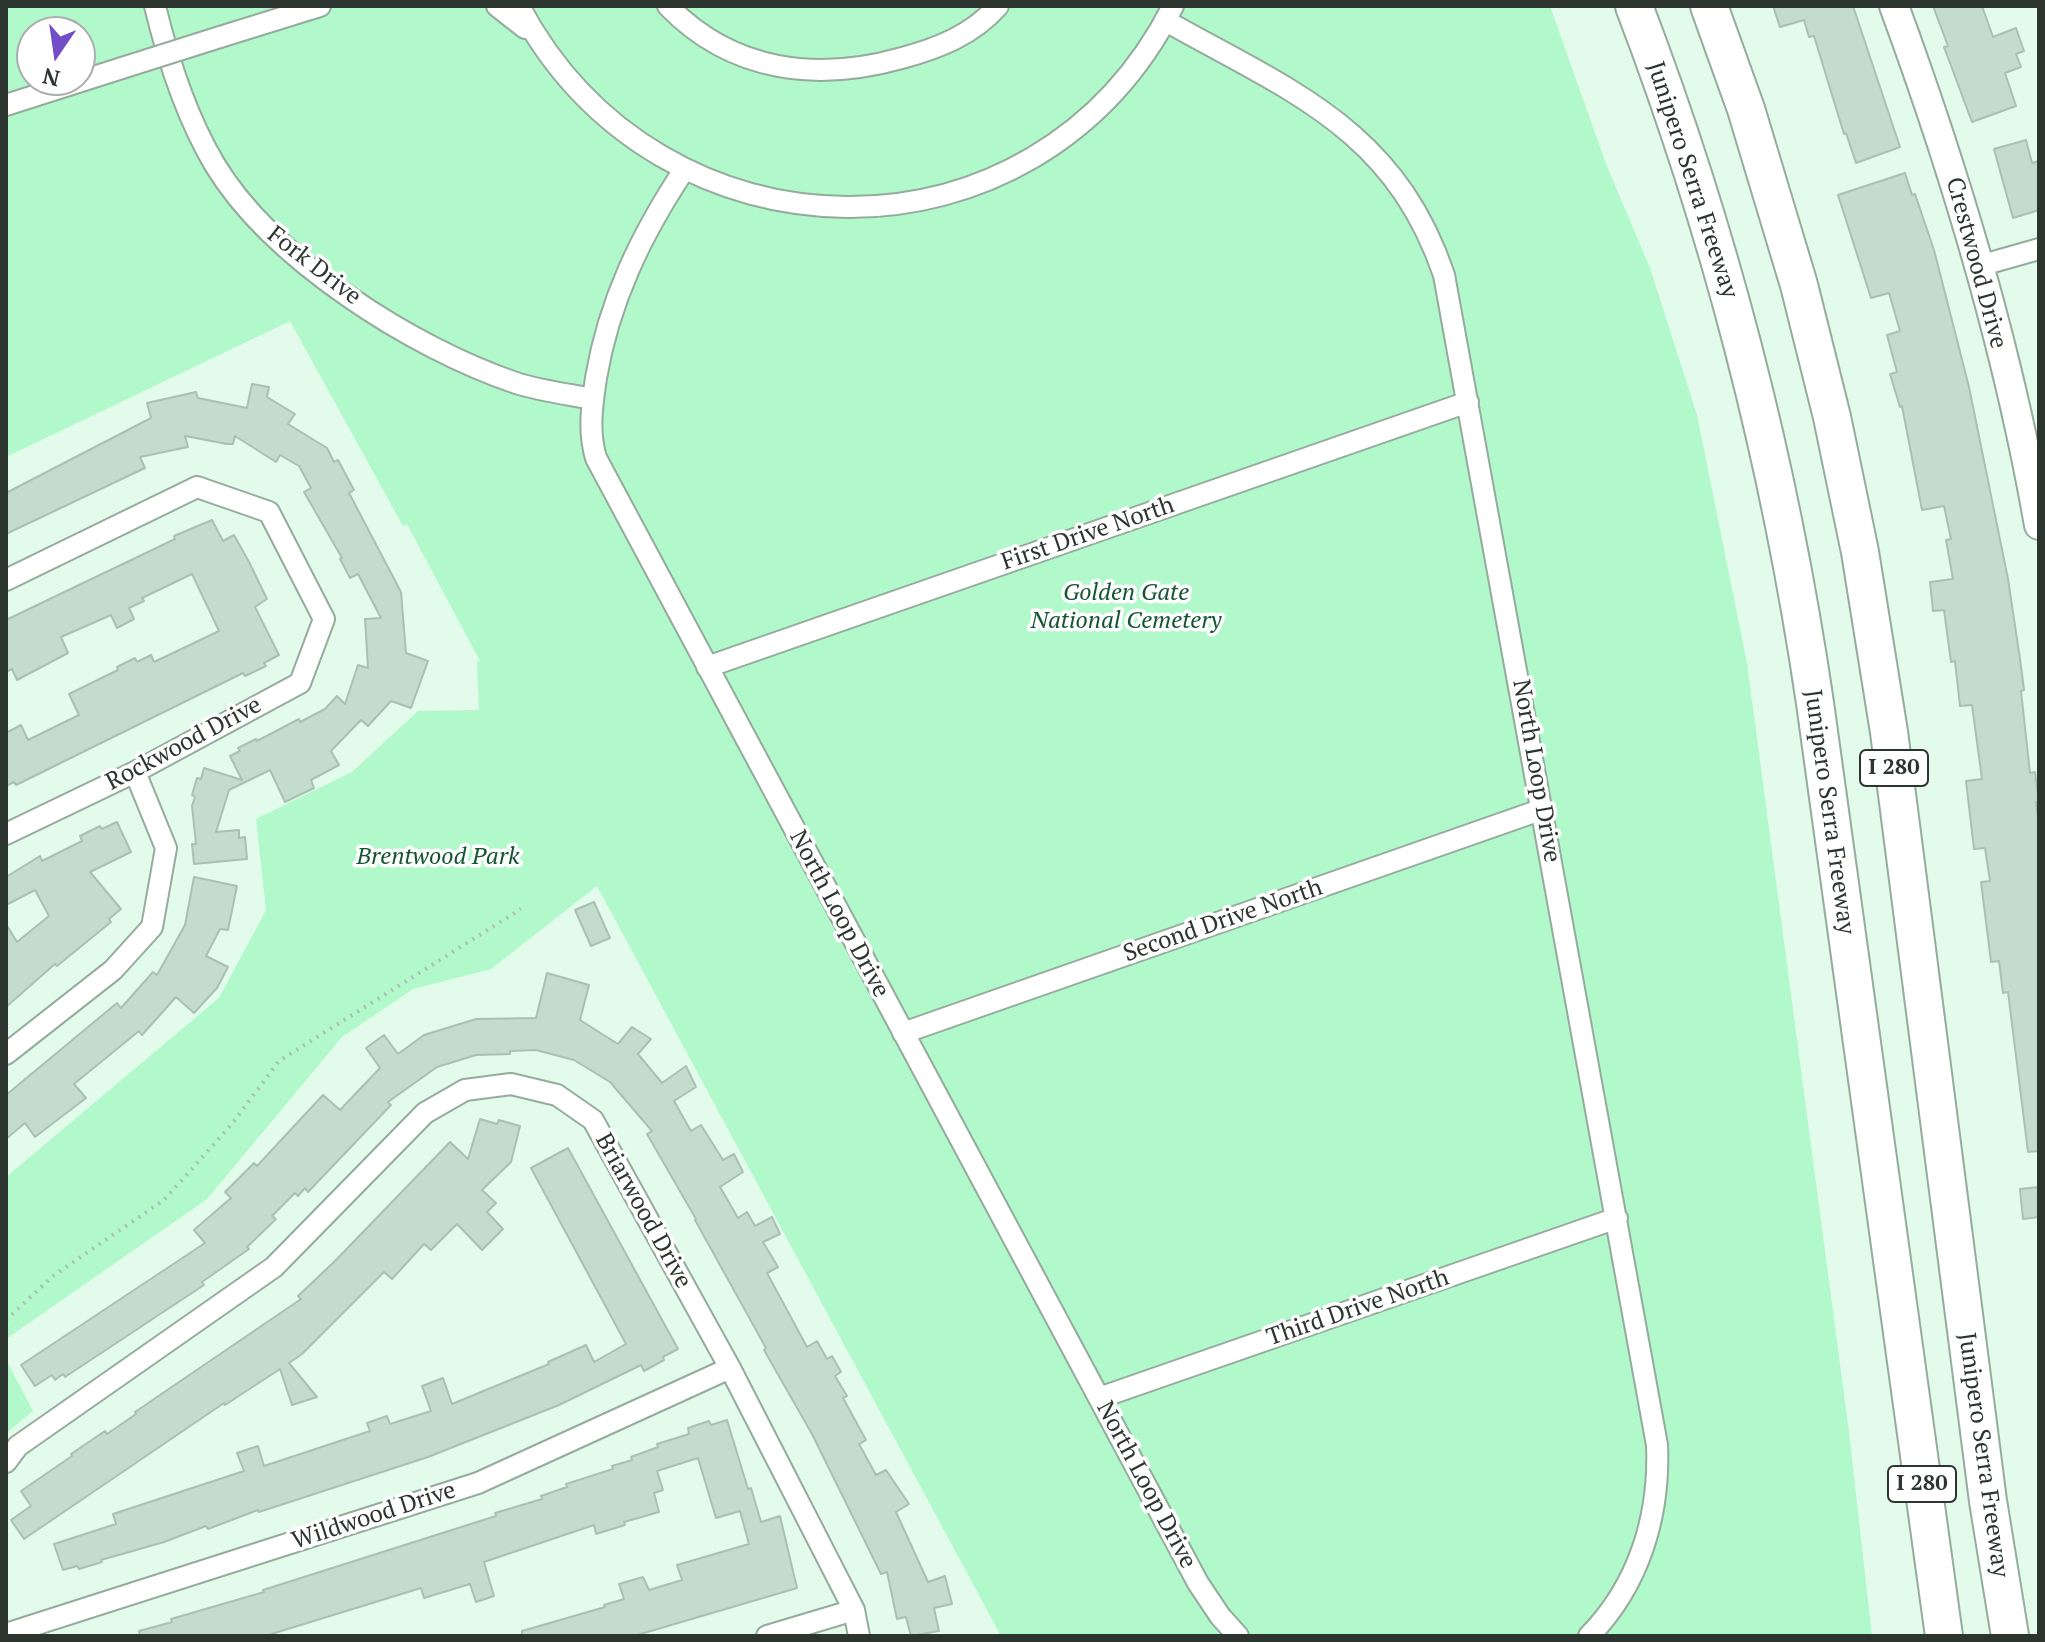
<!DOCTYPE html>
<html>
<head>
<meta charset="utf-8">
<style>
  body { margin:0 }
  #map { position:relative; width:2045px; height:1642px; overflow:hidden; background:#e2fbea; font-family:"PT Serif",serif }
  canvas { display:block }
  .frame { position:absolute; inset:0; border:8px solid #2c352f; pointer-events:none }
  .north { position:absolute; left:16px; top:16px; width:80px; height:80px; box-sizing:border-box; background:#fff; border:2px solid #abaeac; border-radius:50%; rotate:193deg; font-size:22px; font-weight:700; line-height:32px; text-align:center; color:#2c352f }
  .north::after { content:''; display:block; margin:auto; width:28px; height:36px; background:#714ec7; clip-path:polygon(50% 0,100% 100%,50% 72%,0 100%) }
</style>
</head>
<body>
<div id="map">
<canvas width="2045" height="1642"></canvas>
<div class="frame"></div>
<div class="north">N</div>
</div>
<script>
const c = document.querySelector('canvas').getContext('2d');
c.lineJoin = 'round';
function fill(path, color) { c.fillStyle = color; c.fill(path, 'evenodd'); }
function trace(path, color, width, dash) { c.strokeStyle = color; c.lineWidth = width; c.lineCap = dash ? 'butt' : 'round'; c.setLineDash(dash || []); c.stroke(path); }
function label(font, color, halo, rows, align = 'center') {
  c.font = font + ' "PT Serif",serif'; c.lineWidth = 7; c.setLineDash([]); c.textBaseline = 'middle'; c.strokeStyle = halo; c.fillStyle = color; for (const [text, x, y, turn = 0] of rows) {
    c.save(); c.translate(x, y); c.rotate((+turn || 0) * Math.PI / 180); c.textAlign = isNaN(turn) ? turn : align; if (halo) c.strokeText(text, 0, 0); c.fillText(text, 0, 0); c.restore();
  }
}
fill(new Path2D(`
  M6,6H1550L1606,164L1650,268L1697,415L1747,663L1849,1432L1872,1636H1001L597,886L491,969L413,989L342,1037L207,1199L6,1339V1177L219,998L266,910L256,819L352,772L418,711L479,710L477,662L480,661L407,524L403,526L290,321L6,457ZM32,32H80V80H32Z
  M6,1360L33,1411L6,1433Z`), '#b1f8cb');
const building = new Path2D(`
  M1773,6H1853L1900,147L1856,163L1846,133L1844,134L1814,36L1809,37L1804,20L1780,27Z
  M1933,6H1982L1993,37L2016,28L2024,51L2016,54L2021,67L2005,73L2016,106L1972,122L1944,47L1948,46Z
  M2026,140L2032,163L2039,161V210L2013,218L1994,149Z
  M1905,173L1912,195L1915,194L1934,250L1969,387L2008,579L2020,659L2024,690L2021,691L2030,773L2035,772L2039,802H2036L2039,826V1151L2028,1152L2008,992L2003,993L1999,961L1991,962L1981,882L1990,881L1985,848L1974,849L1966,781L1982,779L1972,705L1960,706L1955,661L1951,662L1944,610L1933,611L1930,582L1953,579L1946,540L1951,539L1944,506L1922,510L1902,406L1900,407L1890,374L1897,372L1887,335L1900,331L1889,293L1871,298L1838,195Z
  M252,384L269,387L267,397L295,414L288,424L327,448L334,462L338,460L354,490L349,493L401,592L406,653L428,661L411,708L391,701L368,726L361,720L331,751L339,765L311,780L314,788L285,802L270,770L229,790L216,832L239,830V838L245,837L247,859L194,864L192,844H196L192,806L195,797L192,795L197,778L201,779L204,768L242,780L230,756L240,751L238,748L256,739L257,741L299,719L300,722L325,709L337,696L345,704L358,665L368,668L365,619L381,618L358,574L350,578L340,559L342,558L304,492L311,488L299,466L280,455L276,462L235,436L233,444H227L185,436L188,447L140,457L145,468L6,534V493L151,418L147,403L196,392L198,398L247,408Z
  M212,520L223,541L234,535L249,562L267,599L255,607L279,655L264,663L266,666L245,676L243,673L16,785L14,782L6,786V733L21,725L28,740L79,715L69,694L118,670L117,667L135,658L137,662L151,655L154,662L219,631L192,574L142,598L144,601L129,608L134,619L117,628L111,615L61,637L68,653L17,680L12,669L6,672V620L175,539L174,536Z
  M117,822L131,852L90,872L121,909L109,919L111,922L57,966L55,964L6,1007V924L17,942L49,916L35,890L6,905V877L40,856L42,861L82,841L80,836L100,826L102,829Z
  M194,877L237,886L228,930L220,929L206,956L228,967L217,988L194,1013L176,997L142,1035L139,1031L74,1084L86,1098L35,1137L25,1123L6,1139V1095L117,1003L121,1008L153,972L157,975L185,925Z
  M594,902L610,938L591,946L575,910Z
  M547,973L589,985L580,1020L618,1044L632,1027L651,1039L638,1054L662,1083L686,1066L696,1087L674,1101L691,1131L701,1125L723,1160L734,1154L743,1172L720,1187L738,1218L747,1212L755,1226L772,1217L780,1234L763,1242L778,1267L767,1273L807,1347L817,1341L827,1359L832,1356L841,1372L835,1376L847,1396L843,1398L866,1440L859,1444L876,1475L886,1470L909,1504L896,1512L928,1582L945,1576L952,1604L934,1608L939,1631L911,1636L906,1617L897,1619L887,1572L881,1574L812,1434L764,1350L766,1348L695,1220L696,1219L647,1134L652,1131L610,1082L574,1060L536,1050L510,1051V1054L476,1055L437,1067L388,1102L391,1105L308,1192L305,1188L298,1196L295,1193L272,1216L276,1219L247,1247L249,1249L202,1282L204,1285L65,1377L63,1374L55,1380L52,1375L35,1386L21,1365L205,1243L194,1230L231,1198L225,1192L254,1163L257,1166L323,1095L340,1110L380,1068L366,1048L384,1035L398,1054L424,1035L476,1019L536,1018Z
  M480,1119L497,1124L499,1120L520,1126L511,1162L482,1190L496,1203L487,1212L503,1229L482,1250L457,1224L431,1250L424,1244L392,1279L384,1272L302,1354L289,1363L317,1397L292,1405L280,1369L225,1405L224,1403L24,1539L11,1520L31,1506L21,1491L72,1456L71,1454L105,1431L107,1434L136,1414L135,1412L301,1299L298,1296L334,1262L450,1142L468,1159Z
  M568,1148L678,1349L663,1357L664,1360L644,1371L641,1365L559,1405L428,1457L259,1512L258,1510L208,1529L206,1526L164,1542L101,1560L102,1562L79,1569L77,1566L63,1570L54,1544L116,1524L113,1514L244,1471L237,1453L258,1446L264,1466L370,1431L367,1423L387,1416L390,1424L431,1411L422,1386L443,1378L452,1404L549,1364L548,1362L586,1345L594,1362L626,1344L531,1168Z
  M2039,1187V1217L2023,1219L2020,1189Z
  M727,1420L748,1489L751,1488L761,1522L780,1516L797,1588L634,1636H522V1631L605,1607L604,1605L624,1599L619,1584L643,1577L649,1590L682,1580L677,1565L749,1544L740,1511L716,1518L698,1458L657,1471L663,1490L654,1493L659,1512L624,1522L625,1525L596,1534L594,1525L484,1562L494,1596L476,1602L470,1584L424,1598L421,1588L265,1636H140L139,1631L172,1622L171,1619L264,1592L263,1590L496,1516L495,1513L542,1499L541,1496L567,1487L566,1484L613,1469L612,1466L632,1460L631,1457L658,1447L657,1444L689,1434L688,1428L709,1421L711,1425Z`);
fill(building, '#c4dccc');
trace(building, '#a9c1b1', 2);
const street = new Path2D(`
  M155,6C168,60 187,118 215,165C272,259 412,348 516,383C541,391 567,394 593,399
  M497,6L525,28
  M519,6C659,271 1036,277 1173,6
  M668,6C732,72 817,82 902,58C939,48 972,35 998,6
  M1166,21C1290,91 1394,128 1444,275L1657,1445C1660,1516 1639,1585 1589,1636
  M220,37L320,6
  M6,105L122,68
  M684,170C641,235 609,301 596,378C592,405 588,431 596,458L1198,1583L1220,1616L1238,1636
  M1979,266L2039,249
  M6,580L197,487L269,512L324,619L300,683L135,772L6,834
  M707,667L1468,402
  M903,1033L1543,809
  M6,1054L113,970L152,927L166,848L135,772
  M1099,1398L1617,1218
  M6,1462L18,1446L274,1267L425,1113L465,1090L511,1084L557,1095L593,1120L730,1368L854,1610L859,1636
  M6,1634L478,1483L730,1368
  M767,1636L854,1610`);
const secondary = new Path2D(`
  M1894,6C1956,174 2008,348 2039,525`);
const highway = new Path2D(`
  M1634,6C1720,231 1780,465 1815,703L1944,1636
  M1709,6L1746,109L1799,285L1832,417L1860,552L1889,732L1988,1501L2010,1636`);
trace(street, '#95ac9d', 24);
trace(secondary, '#95ac9d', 32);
trace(highway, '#95ac9d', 40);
trace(new Path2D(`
  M6,1320L53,1276L164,1200L231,1125L279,1061L521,909`), '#abc0b2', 4, [2, 6]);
trace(street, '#fff', 20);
trace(secondary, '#fff', 28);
trace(highway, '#fff', 36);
const streetBridge = new Path2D(`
  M122,68L220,37`);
trace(streetBridge, '#95ac9d', 24, []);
trace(streetBridge, '#fff', 20);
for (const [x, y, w] of [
  [1894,768,68],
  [1922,1484,68]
]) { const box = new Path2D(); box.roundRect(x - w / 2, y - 18, w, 36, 6); c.fillStyle = '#fff'; c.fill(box); trace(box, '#2c352f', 2); }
label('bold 22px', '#2c352f', null, [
  ["I 280",1894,768],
  ["I 280",1922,1484]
]);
label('24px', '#2c352f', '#fff', [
  ["Junipero Serra Freeway",1692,180,72],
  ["Crestwood Drive",1976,263,75],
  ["Fork Drive",314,266,38],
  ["First Drive North",1088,534,-19],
  ["Rockwood Drive",184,744,-28],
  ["North Loop Drive",1536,771,80],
  ["Junipero Serra Freeway",1829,812,82],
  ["North Loop Drive",839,914,62],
  ["Second Drive North",1223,921,-19],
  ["Briarwood Drive",643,1211,61],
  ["Third Drive North",1358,1308,-19],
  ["Junipero Serra Freeway",1983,1455,82],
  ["North Loop Drive",1146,1485,62],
  ["Wildwood Drive",374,1516,-18]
]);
label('italic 24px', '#145534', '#fff', [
  ["Golden Gate",1126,593],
  ["National Cemetery",1126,621],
  ["Brentwood Park",438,857]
]);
</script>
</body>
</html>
